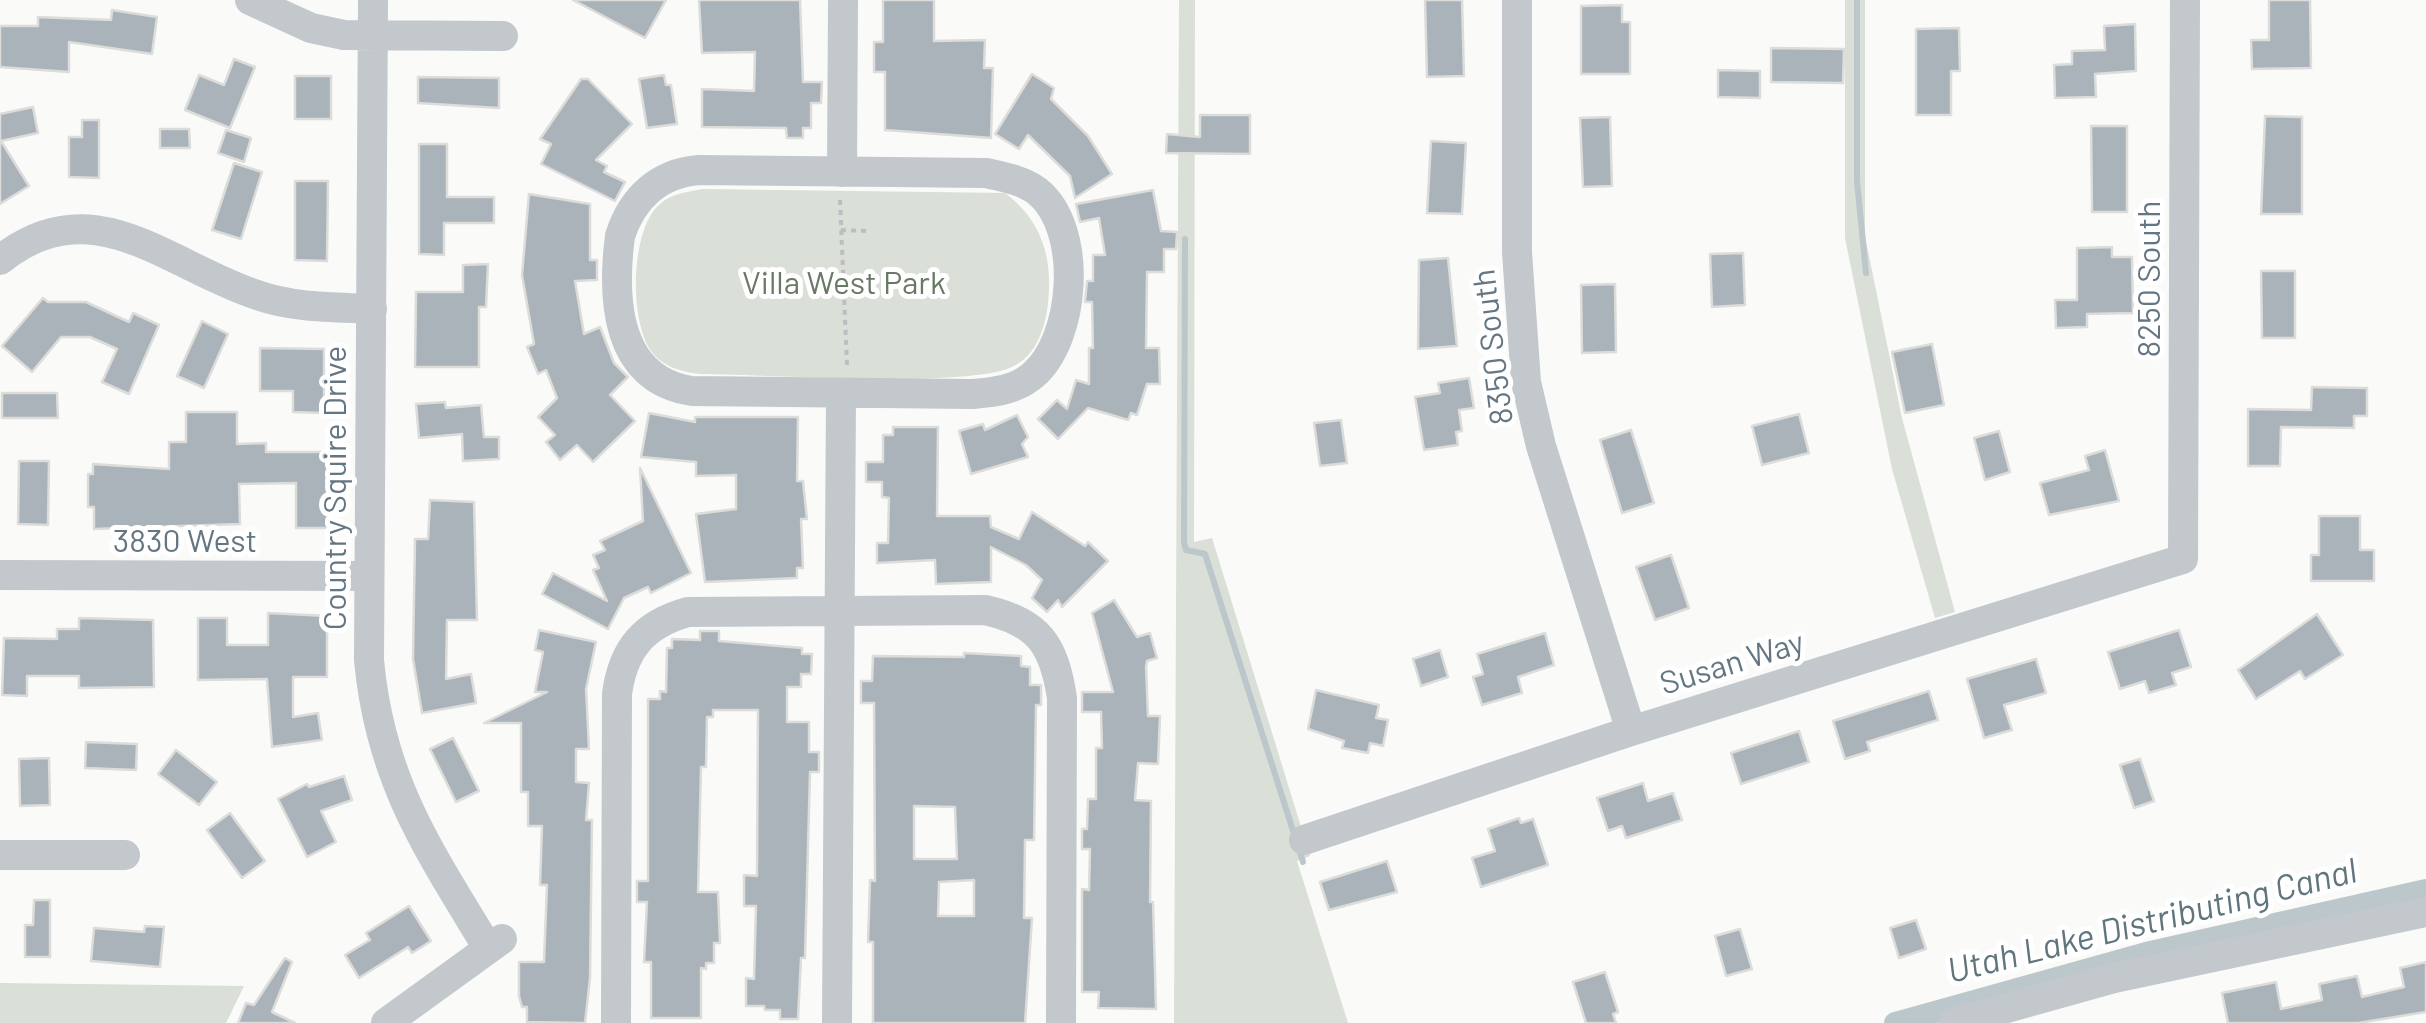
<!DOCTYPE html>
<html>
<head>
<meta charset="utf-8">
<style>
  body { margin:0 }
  canvas { display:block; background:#fafaf8 }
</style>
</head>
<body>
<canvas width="2426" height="1023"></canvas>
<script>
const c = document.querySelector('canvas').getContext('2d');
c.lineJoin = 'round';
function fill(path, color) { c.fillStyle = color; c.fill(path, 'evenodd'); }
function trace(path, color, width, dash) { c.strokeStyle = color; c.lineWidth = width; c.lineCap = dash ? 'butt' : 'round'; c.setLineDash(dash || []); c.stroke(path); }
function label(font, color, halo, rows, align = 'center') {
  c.font = font + ' Barlow,sans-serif'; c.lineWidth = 10; c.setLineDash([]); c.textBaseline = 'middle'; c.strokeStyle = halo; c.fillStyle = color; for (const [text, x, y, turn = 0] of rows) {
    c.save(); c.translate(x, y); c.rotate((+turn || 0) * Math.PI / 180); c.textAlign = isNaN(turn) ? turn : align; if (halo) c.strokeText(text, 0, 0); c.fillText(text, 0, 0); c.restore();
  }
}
fill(new Path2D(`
  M1179,0H1195L1194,542L1212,538L1310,856L1297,861L1348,1023H1174Z
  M1845,0H1865V236L1902,418L1955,612L1935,618L1892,469L1845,238Z
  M703,189L1005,193C1035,215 1050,247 1049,285C1049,313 1042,352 1014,366C971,389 761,374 700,374C682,372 663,367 652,352C629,322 630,229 660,204C672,193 688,192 703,189Z
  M0,983L244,986L226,1023H0Z`), '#dadfd7');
trace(new Path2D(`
  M1857,0V181L1866,273
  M1185,239L1184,542L1186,550L1205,554L1295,837
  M1299,849L1303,862`), '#bbc7cb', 6);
trace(new Path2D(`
  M1895,1023L2146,953L2426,890`), '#bbc7cb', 22);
const building = new Path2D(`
  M573,0H666L645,38Z
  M699,0H800L803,82H822L821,103H811V128H803V138H787L786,128L702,127V89L754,91L755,52L702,53Z
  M883,0H934V41L985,40L984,68H993L991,138L885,130V72H874V42H883Z
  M1425,0H1462L1464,76L1427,77Z
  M2269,0H2310L2311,68L2252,69L2251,40H2269Z
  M1622,5V22H1630V74H1581V6Z
  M112,10L157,17L152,54L69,42V72L0,67V26H38V17L111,20Z
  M2135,24L2136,71L2095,74L2096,97L2055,98L2054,65L2072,64V51L2105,50L2104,26Z
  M1959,28L1960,71H1951V115H1916V29Z
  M1771,48L1844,49L1843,83L1771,82Z
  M234,59L255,67L230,128L185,110L199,75L224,85Z
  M1718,70L1760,71V98L1718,97Z
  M1032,74L1054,88L1051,99L1088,136L1112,174L1075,198L1070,176L1028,135L1019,149L995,134Z
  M664,75L666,85H671L677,124L647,128L639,79Z
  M295,76H331V119H295Z
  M418,77L499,78V108L418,103Z
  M581,79H588L632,124L596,160L607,166L604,172L625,182L615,201L541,164L551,144L540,139Z
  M33,107L38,133L1,141L29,186L0,204V114Z
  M1200,115H1250V154L1166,153L1167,134L1200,137Z
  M2265,116L2302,117V214H2261Z
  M1610,117L1612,186L1583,187L1580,118Z
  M82,120H99V178L69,177V137H82Z
  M2091,126H2127V212H2092Z
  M160,129H189L190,148H160Z
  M226,130L251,138L244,162L218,153Z
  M1431,141L1466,143L1462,214L1427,213Z
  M419,144H447V197H494V223H444V255L419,254Z
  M234,163L262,172L241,239L212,230Z
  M295,181H328L327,261L295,260Z
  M1153,190L1161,231L1177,232L1176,249H1164V272H1147L1146,348H1159L1160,384H1147L1137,415L1131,413L1128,420L1088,408L1058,439L1038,419L1057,400L1067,409L1076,380L1089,384V348H1093L1092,302H1085L1087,281H1093V255H1105L1099,218L1080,222L1076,204Z
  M529,194L590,204V260H597V280L575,281L584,334L600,327L614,363L628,377L610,395L635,421L593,462L577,445L560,460L546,442L555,435L538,417L557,398L546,370L538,374L527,347L534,344L522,275Z
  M2112,247V257H2132L2133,313L2087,314V327L2056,328L2055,300H2077V248Z
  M1743,253L1745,305L1712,307L1710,254Z
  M1448,258L1457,346L1418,349L1419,260Z
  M488,264L486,307H479V367H415L416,292H463V265Z
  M2261,271H2295V338H2262Z
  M1615,284L1616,352L1582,353L1581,285Z
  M43,298L48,302H86L129,322L133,313L159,325L129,394L102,382L117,349L90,337H61L32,372L2,346Z
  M202,321L228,334L204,388L177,376Z
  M1932,344L1944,405L1905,413L1892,352Z
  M260,348L324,349V413L293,412V391H260Z
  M1469,378L1474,408L1459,410L1462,431L1456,432L1458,445L1424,450L1415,397L1440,393L1438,383Z
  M2312,387L2367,388V416H2354V428L2281,427L2280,466H2248V409L2311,410Z
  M2,393H57L58,418H2Z
  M445,402L446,408L481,405L484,437H499V459L463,461L462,434L419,438L416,404Z
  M186,412H237V444L266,443V452H327V528H296V483L239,484L240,524L94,529V507H88V474H93V464L169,469V442H186Z
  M649,413L695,422V417H798L797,481H803L807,519H801L803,568H797V578L705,582L696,514L736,509V475L696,476V462L641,457Z
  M1799,414L1809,453L1762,465L1752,426Z
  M1017,415L1028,437L1022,444L1028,457L971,474L959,431L983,424L985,430Z
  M1341,420L1347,463L1320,466L1314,423Z
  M893,427H938L937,516H990L991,527L1019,539L1032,512L1085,546L1088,542L1108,561L1062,607L1058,600L1047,612L1032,598L1042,580L1026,565L991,547V582L936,584L935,560L877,563V543H888L889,498L882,497V482H866V462H883V435H893Z
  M1631,430L1654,503L1622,513L1600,440Z
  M1999,431L2010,472L1985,480L1974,438Z
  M2105,450L2119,501L2049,515L2040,483L2089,470L2085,456Z
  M19,461H49L48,525L18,524Z
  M640,468L691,573L651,593L648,587L624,598L608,629L542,594L553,573L607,601L593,570L599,568L593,555L605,550L600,541L643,521Z
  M430,500L474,502L477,620H447L446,679L471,674L476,703L422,713L413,659L415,539H428Z
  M2319,516H2360V550H2374V581H2311V555H2319Z
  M1671,555L1689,608L1655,620L1636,567Z
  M1114,600L1137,637L1150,633L1157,658L1147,661L1146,666L1148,716H1160L1158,764L1138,763L1135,800L1151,801L1150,902H1153L1156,1009L1098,1008L1099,992H1082V889L1089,890L1090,849H1082V829H1087L1088,799H1096V748H1102L1101,712H1082V692H1113L1092,613Z
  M268,613L327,616V677H293V717L318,713L322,740L272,747L267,679L198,680V618H227V645H268Z
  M2317,614L2343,655L2305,679L2300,671L2256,699L2238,670Z
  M79,618L153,620L154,687L79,688V676H27V696L2,695L4,638L57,639V629H79Z
  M539,630L596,642L586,689L589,749H576V782L589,783L586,820H592L590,978L585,1023L527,1022V1007H522L519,996V962H544L547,885H540L542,826H528V792H521V723H484L547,692H535L543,652L535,650Z
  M2179,630L2191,667L2172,673L2176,685L2149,693L2145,681L2120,689L2108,652Z
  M700,631H719V641L802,648V654H812L811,674H801V687H787V722H809V752H819V772H810L805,958H801L798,1019H780V1010H765L764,1006H746V978L754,979L756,906H744V875L757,876L758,710H713V717H707L706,767H701L698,892H718L720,943H714V963H706V969L701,968V1018H651V962H644L647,902H637V881H648V699H660V691L666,692L667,648H672V639L700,640Z
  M1545,633L1554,665L1518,677L1522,693L1482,705L1473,677L1483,674L1477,654Z
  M1440,650L1448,677L1421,686L1413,659Z
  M964,653L1021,656V666L1030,667V685H1041V705H1036L1034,840H1025L1024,918H1032L1025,1023H873V942H868L870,880L875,881L874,703H861V681H872L873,656L964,657ZM914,806L955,807L957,859H914ZM974,880V916H938L939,882Z
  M2036,659L2046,693L2004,705L2012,730L1984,738L1967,679Z
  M1316,690L1379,705L1376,718L1388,720L1383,746L1370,743L1368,753L1342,748L1344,741L1308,729Z
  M1929,691L1938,720L1867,742L1870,751L1845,759L1833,721Z
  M1799,731L1809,762L1741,784L1731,753Z
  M453,738L479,791L456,802L430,749Z
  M86,742L137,744L136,770L85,768Z
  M176,750L217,782L199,805L158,774Z
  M49,758L50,805L20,806L19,759Z
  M2140,759L2154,801L2134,808L2120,765Z
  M344,776L352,800L321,811L336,842L307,857L278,799L307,784L309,787Z
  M1643,783L1648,801L1673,793L1682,820L1626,838L1622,826L1608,831L1597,798Z
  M230,813L265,861L242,878L207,830Z
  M1519,818L1521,823L1533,819L1548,865L1481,887L1472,858L1495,851L1488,829Z
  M1387,861L1397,892L1329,910L1320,882Z
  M34,900H50V957H25V925H33Z
  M409,906L431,941L412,953L408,947L359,978L345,955L370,940L366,933Z
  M1916,920L1926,949L1899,958L1890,928Z
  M145,926L164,927L160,967L91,961L94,928L144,932Z
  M1740,929L1752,969L1726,976L1715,936Z
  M285,958L292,962L272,1012L295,1023H238L246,1003L254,1005Z
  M2426,962V1012L2358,1023H2228L2222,993L2276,982L2281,1009L2322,1000L2319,984L2357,976L2362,997L2404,987L2400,968Z
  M1605,972L1618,1012L1613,1014L1616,1023H1586L1573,982Z`);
fill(building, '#aab3b9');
trace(building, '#dcdcda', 2.5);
trace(new Path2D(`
  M840,200L847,365
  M841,230L866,231`), '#bbbfc2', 4, [5, 5]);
trace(new Path2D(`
  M250,0L311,28L344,35L503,36
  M373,0L369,660C380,780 428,849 488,948
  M1517,0V252L1526,382L1541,446L1631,731
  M699,170L986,173C1004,177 1022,180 1037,191C1084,228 1076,340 1032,376C1015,390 995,392 973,394L692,391C615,380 612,298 620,236C632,198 659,173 699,170Z
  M842,172L843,0
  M0,260C93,186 166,265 257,295C294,308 333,307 372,309
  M0,575L369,576
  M1304,840L1631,731L2183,559L2185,0
  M0,855H125
  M386,1023L502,939
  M616,1023L617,694C623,649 644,624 688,612L985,610C1039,622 1054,645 1062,698L1061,1023
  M837,1023L841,394
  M1953,1023L2114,978L2426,912`), '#c3c8cc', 30);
label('32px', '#657683', '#fff', [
  ["8250 South",2149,279,-90],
  ["8350 South",1493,347,-97],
  ["Country Squire Drive",335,488,-90],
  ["3830 West",185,541],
  ["Susan Way",1732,663,-17]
]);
label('32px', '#687a64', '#fff', [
  ["Villa West Park",844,283]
]);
label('italic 35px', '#60757c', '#fff', [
  ["Utah Lake Distributing Canal",2152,921,-14]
]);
</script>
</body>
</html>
